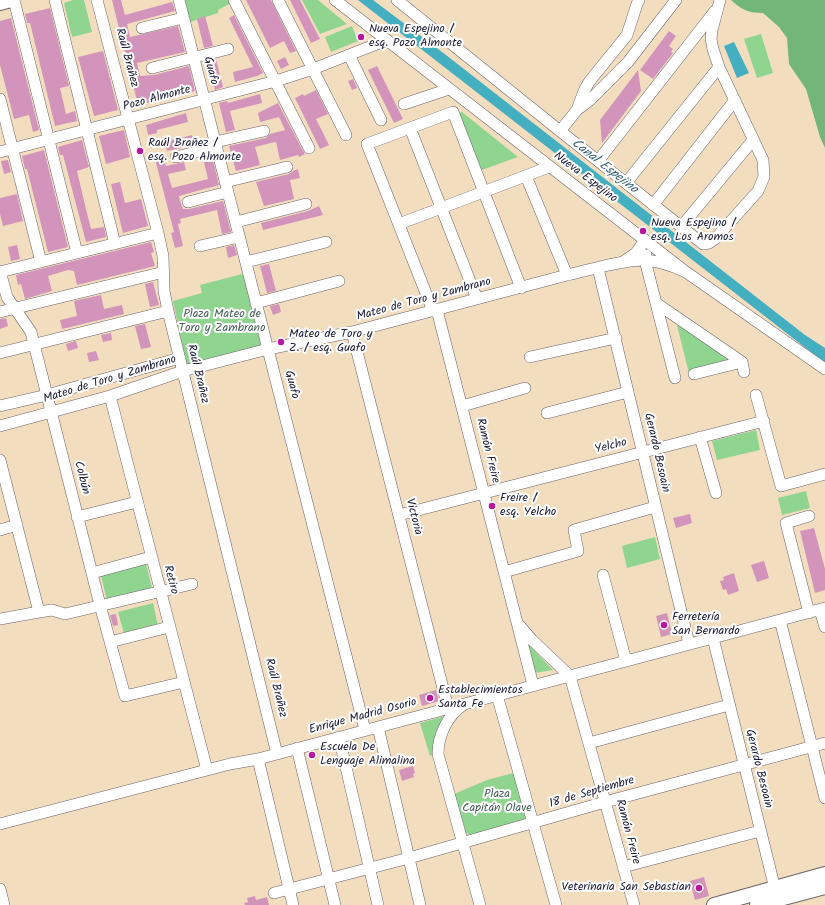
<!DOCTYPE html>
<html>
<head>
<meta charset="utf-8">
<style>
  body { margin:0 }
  canvas { display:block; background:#f3ddbf }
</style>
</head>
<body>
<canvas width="825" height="905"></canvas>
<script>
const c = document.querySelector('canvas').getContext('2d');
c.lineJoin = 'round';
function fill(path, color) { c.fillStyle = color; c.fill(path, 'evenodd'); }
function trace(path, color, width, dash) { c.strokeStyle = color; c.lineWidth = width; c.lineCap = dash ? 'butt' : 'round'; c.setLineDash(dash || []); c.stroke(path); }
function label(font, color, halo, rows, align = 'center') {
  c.font = font + ' Kalam,sans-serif'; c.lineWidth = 4; c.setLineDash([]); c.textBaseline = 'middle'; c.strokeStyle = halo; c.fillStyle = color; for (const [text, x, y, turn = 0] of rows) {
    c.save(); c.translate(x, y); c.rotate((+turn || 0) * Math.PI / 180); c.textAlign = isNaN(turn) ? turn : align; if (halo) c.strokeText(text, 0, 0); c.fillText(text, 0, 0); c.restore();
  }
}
fill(new Path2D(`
  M73,0H84L92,32L72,37L64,3Z
  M184,0H231L233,2L218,10V13L190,22Z
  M302,0H318L347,24L320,34Z
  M352,26L358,41L331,52L325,37Z
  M761,34L773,73L757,78L744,39Z
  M462,112L518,157L479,171L459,113Z
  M246,273L264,345L188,365L186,362L173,301L202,293L200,285Z
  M676,321L731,358L730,362L689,373Z
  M756,430L760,450L717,460L712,441Z
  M806,491L810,508L782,515L778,498Z
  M655,537L660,559L627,568L622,546Z
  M145,560L152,588L107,600L100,572Z
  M153,603L158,626L124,634L118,612Z
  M526,642L553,670L535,673Z
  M445,716L434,754L430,756L420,723Z
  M517,772L528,817L525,819L471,835L466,833L454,794L487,780Z`), '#8fd58f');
fill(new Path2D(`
  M731,0H825V148L820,137L806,89L789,64L787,38L779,27L763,13C748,13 742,10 731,0Z`), '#73b67a');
fill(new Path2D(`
  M358,0H373L446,55L805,335L825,348V363Z
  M734,42L749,73L737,78L724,46Z`), '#43afc1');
fill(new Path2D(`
  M112,0H121L125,15L172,2L175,11L127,24L130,37L178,26L185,52L137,63L140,76L154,75L189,66L195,91L138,105Z
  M246,0H271L296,51L290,53L284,41L270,48Z
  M290,0H300L320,39L311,43Z
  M50,8L69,86L60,88L66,114L75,111L77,121L55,126L30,23H27L25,14Z
  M234,15L263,73L257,76L235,82L233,72L253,67L229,18Z
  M205,16L213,46L204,48L197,19Z
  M11,18L39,130L33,132L29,115L14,119L0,65V21Z
  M669,31L676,36L669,46L673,49L671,52L673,53L653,79L640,70Z
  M103,51L118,110L94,116L78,57Z
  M285,57L289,65L281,69L277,61Z
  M216,59L223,87L215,90L208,61Z
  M377,66L403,119L394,123L368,70Z
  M638,70L641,91L602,143L600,120Z
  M353,79L357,88L352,90L348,81Z
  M316,90L328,114L316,119L329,145L320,149L295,98L303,94L304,96Z
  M260,94L262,103L230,111L235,130L226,132L219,103L227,101L228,103Z
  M278,103L303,151L305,154L299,157L298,155L280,160L276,142L271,143L255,147L260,165L236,171L229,146L266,138L270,134L285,130L279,117L260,122L258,113Z
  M186,113L188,122L157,130V133L148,135L146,125Z
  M124,130L130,157L106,164L99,136Z
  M192,135L194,145L167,151L165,142Z
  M82,140L89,167L77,171L85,205L91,229L104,227L106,237L86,242L63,155H60L58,147Z
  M44,150L68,247L48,252L27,169H25L22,156Z
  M162,153L166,166L184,162L186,170L168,174L172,188L208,179L203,158L212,156L219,185L179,196L181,204L183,209H189L223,201L231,232L222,234L217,210L180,219L181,223L178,224L183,246L175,248L171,233L174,232L154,155Z
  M8,160L11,172L4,174L1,161Z
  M298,169L300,178L290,180L294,199L264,206L256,182L289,174L293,171Z
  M120,182L125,203L141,199L148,226L123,233L111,184Z
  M17,194L23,221L3,226L0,214V198Z
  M319,206L323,215L263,230L261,223L308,211Z
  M151,242L154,252L151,253L155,266L77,285L74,271L68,270L48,276L52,291L25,299L21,284L18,285L16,275Z
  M17,245L20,259L11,261L8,247Z
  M234,245L237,255L228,258L226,247Z
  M269,264L276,291L267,293L260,266Z
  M153,282L159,305L150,307L145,284Z
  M101,295L104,309L122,305L124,314L62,329L60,320L77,316L74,301Z
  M279,304L281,312L273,315L270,306Z
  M6,318L8,326L0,329V319Z
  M145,324L151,347L141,349L135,326Z
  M111,333L112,340L103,342L101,335Z
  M76,341L78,348L68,351L66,344Z
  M96,351L99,360L89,362L87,353Z
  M690,514L692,523L676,528L673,518Z
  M814,528L825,569V590L815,593L800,531Z
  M764,561L769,578L757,582L751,565Z
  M734,573L739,591L728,595L726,589L723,590L720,581L724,580L723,577Z
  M667,613L672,634L661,637L656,616Z
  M116,614L118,625L113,626L110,615Z
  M436,690L439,701L422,706L419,695Z
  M413,766L415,773L413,774L414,777L402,781L399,770Z
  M704,877L709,896L695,900L690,881Z
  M255,896L256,900L267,897L269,905H245L244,903L248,902L247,898Z`), '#d394bc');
const minor = new Path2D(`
  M14,0L77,253
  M55,0L115,244
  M97,0L158,233L163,256L164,291L168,311L277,754
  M179,0L365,730
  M234,0L309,148
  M278,0L346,135
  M335,0L686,272L825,369
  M397,0L560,131L577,110L590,100L628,62L676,0
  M142,28L183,18
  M349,55L381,120
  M152,68L228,49
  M0,99L41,262
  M404,104L449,89
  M577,110L584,91L589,82L627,35L637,4L639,0
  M410,128L477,299
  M560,131L703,244L709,243L715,239L758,191L764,177L763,160L719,67L713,49L711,39L712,30L720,0
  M215,142L264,131
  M0,152L276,81L313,69L387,40
  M176,157L216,147
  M598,161L715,11
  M526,176L567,275
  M225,182L287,167
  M626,183L719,67
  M188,202L228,192
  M653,205L735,100
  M236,222L306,204
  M399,224L549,167
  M681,227L753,140
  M200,246L239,237
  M646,255L645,260L675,378
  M246,262L326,242
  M623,262L636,253L645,240
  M598,268L689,644
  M0,271L7,297L31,332L100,605L125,696L184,682
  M0,272L158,233
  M256,303L339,281
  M656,303L742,362L744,372
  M437,310L533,685
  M433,311L367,144L453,112L521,288
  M0,312L164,272
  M352,332L448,708
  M0,353L168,311
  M530,357L616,338
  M694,374L742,362
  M756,395L781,486L825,474
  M110,396L207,770
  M0,406L47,395L180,358
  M462,406L525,388
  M547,413L628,392
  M0,426L110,396L183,371L268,349L352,332L567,275C591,270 620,260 645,260C660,261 673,266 686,272
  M700,437L716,493
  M0,460L39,612
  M399,515L764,421
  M77,517L137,502
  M0,530L17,525
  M504,572L578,551L574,530L655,507
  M92,573L151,557
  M603,575L626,661
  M820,610L825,627
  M809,613L786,523L809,516
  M0,619L39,612L52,610L65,614L192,584
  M780,620L825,798
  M520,626L532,640L570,676L634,905
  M713,638L775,889L777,895
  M110,642L169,627
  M497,695L556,905
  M463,705C448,715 438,735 438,754L480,905
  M378,727L420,905
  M339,737L378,905
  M589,743L729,705
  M297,748L335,905
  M258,759L293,905
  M0,824L230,764L258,759L825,608
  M623,867L760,831
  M0,889L4,905
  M274,893L409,858L605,802L825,743`);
const major = new Path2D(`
  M0,3L11,0
  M714,905L825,874
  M757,905L825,887`);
trace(minor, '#6b6369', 12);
trace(major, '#6b6369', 16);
trace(minor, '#fff', 11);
trace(major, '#fff', 14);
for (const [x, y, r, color] of [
  [361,37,4,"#b5179e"],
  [140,151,4,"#b5179e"],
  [643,231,4,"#b5179e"],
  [281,342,4,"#b5179e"],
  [492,506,4,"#b5179e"],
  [664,625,4,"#b5179e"],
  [430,698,4,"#b5179e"],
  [312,755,4,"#b5179e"],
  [699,888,4,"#b5179e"]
]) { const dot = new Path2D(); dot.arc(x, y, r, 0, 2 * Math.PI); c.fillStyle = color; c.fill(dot); trace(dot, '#fff', 1.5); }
label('12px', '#22223b', '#fff', [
  ["Nueva Espejino /",369,30],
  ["esq. Pozo Almonte",369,44],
  ["Raúl Brañez /",148,144],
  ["esq. Pozo Almonte",148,158],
  ["Nueva Espejino /",651,224],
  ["esq. Los Aromos",651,238],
  ["Mateo de Toro y",289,335],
  ["Z. / esq. Guafo",289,349],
  ["Freire /",500,499],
  ["esq. Yelcho",500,513],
  ["Ferretería",672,618],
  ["San Bernardo",672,632],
  ["Establecimientos",438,691],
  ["Santa Fe",438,705],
  ["Escuela De",320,748],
  ["Lenguaje Alimalina",320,762],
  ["Veterinaria San Sebastian",691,888,"right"]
], 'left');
label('12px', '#22223b', '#fff', [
  ["Raúl Brañez",126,58,75],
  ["Guafo",210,71,76],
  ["Pozo Almonte",157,99,-15],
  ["Nueva Espejino",585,178,37],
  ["Mateo de Toro y Zambrano",424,300,-15],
  ["Raúl Brañez",197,374,76],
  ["Mateo de Toro y Zambrano",110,380,-17],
  ["Guafo",291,385,76],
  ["Yelcho",611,447,-14],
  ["Ramón Freire",487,451,76],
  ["Gerardo Besoain",656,453,77],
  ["Colbún",81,478,76],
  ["Victoria",413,517,76],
  ["Retiro",170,580,75],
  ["Raúl Brañez",275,688,76],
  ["Enrique Madrid Osorio",363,717,-15],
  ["Gerardo Besoain",758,769,76],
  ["18 de Septiembre",592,793,-16],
  ["Ramón Freire",627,832,75]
]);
label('12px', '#486158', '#fff', [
  ["Plaza Mateo de",222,315],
  ["Toro y Zambrano",222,329],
  ["Plaza",497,795],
  ["Capitán Olave",497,809]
]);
label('italic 13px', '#316177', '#fff', [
  ["Canal Espejino",604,167,38]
]);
</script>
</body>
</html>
